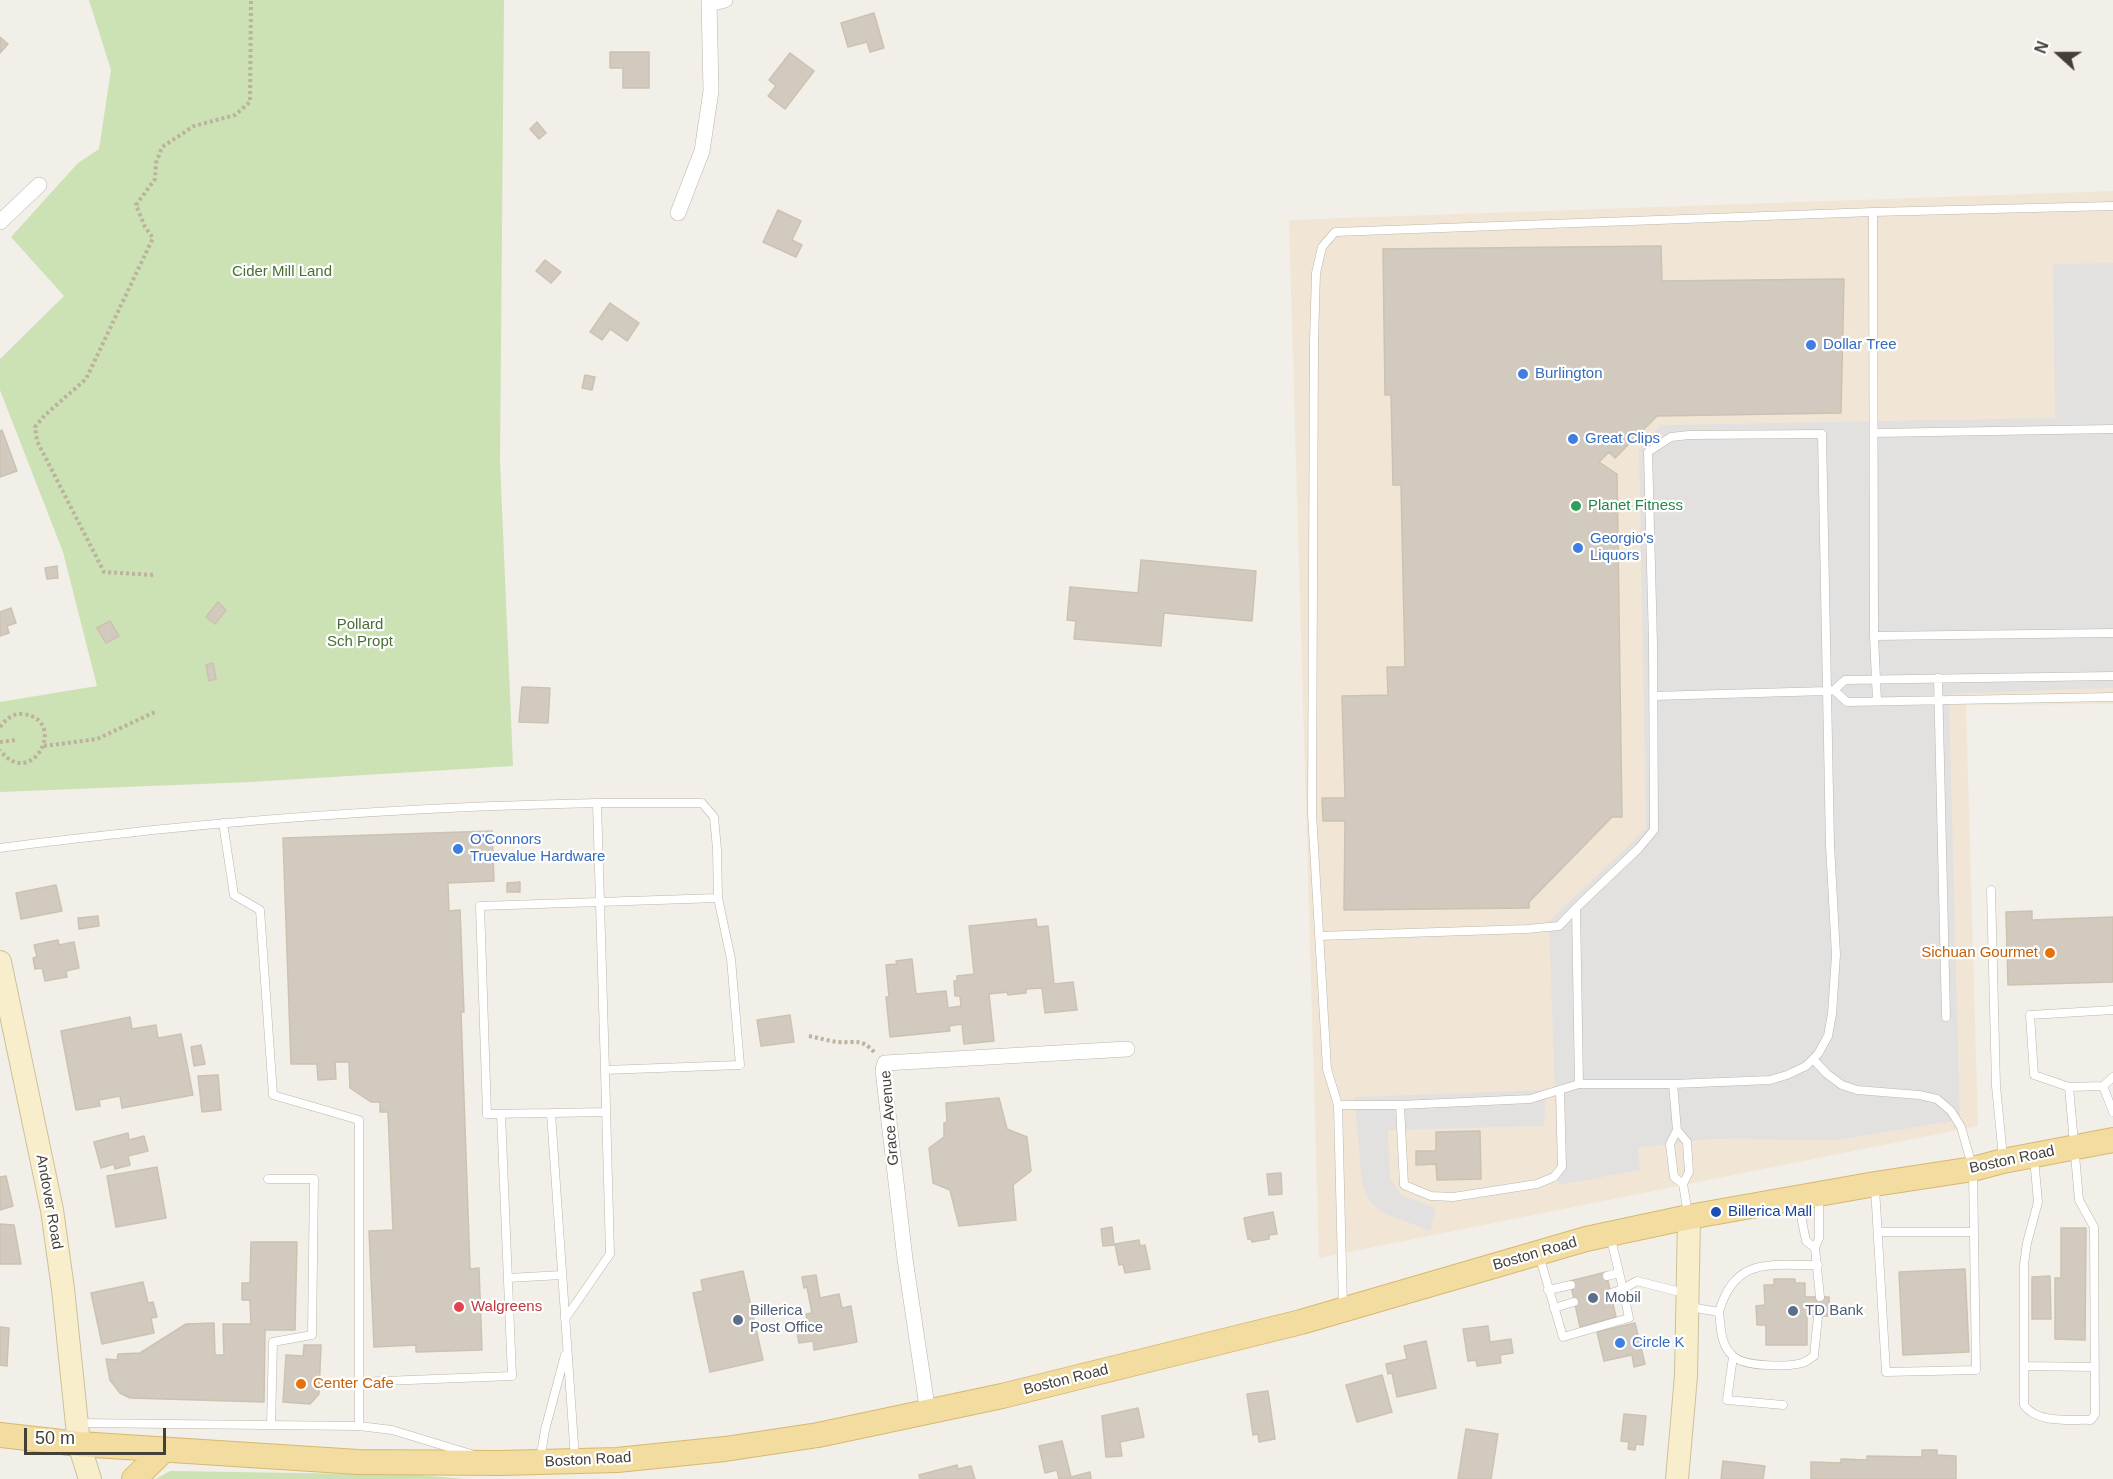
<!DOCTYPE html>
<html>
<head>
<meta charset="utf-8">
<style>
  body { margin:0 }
  #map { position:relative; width:2113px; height:1479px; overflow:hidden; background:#f1efe7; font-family:Arial,sans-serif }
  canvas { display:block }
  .north { position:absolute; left:2029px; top:24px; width:60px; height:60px; -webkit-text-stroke:4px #fff; paint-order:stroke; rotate:291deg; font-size:16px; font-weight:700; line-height:24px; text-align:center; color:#443f37 }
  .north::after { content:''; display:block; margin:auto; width:21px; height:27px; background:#443f37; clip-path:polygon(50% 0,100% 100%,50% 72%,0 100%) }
  .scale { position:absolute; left:24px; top:1428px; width:142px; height:27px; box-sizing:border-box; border:3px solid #443f37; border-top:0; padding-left:8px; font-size:18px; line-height:21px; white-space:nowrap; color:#443f37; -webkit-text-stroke:4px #fff; paint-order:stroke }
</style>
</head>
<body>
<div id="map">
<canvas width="2113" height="1479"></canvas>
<div class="north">N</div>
<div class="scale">50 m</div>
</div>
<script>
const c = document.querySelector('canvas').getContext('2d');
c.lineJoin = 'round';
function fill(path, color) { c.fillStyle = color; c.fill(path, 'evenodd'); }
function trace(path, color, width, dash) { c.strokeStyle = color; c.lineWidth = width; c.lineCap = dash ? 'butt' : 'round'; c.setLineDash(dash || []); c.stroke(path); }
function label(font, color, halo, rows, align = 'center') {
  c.font = font + ' Arial,sans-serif'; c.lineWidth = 4.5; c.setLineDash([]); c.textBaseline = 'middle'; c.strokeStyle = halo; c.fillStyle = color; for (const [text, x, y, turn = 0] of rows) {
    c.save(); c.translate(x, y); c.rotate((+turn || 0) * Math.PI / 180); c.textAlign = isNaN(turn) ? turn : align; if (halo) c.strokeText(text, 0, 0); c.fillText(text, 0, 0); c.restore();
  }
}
fill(new Path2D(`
  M2113,191V704L1966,705L1978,1126L1319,1258L1289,220Z`), '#f1e6d5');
fill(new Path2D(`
  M89,0H504L500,461L513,766L250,782L0,792V702L97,686L63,552L0,390V359L64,296L11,237L78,163L99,149L111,70Z
  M170,1471L418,1475L466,1479H156Z`), '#cce1b4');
fill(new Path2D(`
  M2113,263V688L1949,694L1960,1120L1837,1140L1711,1139L1638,1148L1640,1170L1558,1185L1549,921L1646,829L1639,449L1661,425L2055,418L2053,264Z
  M1546,1090L1544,1126L1388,1130L1390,1178L1401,1195L1436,1208L1430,1231L1381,1212L1369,1200L1362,1182L1354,1097Z`), '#e3e1df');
const building = new Path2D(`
  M874,13L884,48L870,52L867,42L848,47L841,23Z
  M0,37L8,44L0,53Z
  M610,52H649V88H623V68H610Z
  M790,53L814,71L785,109L768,96L776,86L769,80Z
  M537,122L546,133L539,139L530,129Z
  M778,210L801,221L792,240L802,245L796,257L763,242Z
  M1661,246L1662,281L1844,279L1841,413L1657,416L1615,458L1609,452L1599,462L1617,474L1622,817H1612L1529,902V908L1344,910L1345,821H1323L1322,798H1345L1342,696L1388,695L1387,667H1405L1401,485H1393L1391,395H1385L1383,249Z
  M545,260L561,272L551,283L536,271Z
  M610,303L639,323L627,341L610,329L602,340L590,332Z
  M585,375L595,377L592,390L582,388Z
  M2,430L17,471L0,477V431Z
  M1141,560L1256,571L1252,621L1164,613L1161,646L1074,639L1076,621L1067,620L1070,587L1138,593Z
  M57,566L58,578L47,579L45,568Z
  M218,602L226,610L215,624L206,617Z
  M11,608L16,623L7,626L9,633L0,636V612Z
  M110,621L119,636L106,643L97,628Z
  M213,663L216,679L209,681L206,665Z
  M522,687L550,688L548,723L519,722Z
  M492,831L494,881L448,883L449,911L460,910L464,1012H461L470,1269L479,1268L482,1350L416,1352V1345L374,1347L369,1231L393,1230L388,1112H380V1102H371L350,1088L349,1062H335L336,1079L318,1080L317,1064H291L283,838Z
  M520,882V892H507V883Z
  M56,885L62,911L21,919L16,893Z
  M2032,911V920L2113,917V982L2008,985L2006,912Z
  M98,916L99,926L79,929L78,918Z
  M1036,919L1037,927L1048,926L1054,984L1073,982L1077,1010L1045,1013L1042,988L1026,989V993L1008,995L1007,992L989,994L994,1041L964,1044L962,1024L949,1026L950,1031L890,1037L886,997H889L886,965L897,964L896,961L912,959L916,994L946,991L948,1008L961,1006L960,996H955L954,981H957V976L974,974L969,926Z
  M58,940L59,945L74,942L79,968L66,971L67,977L45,981L42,968L35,969L33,958L37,957L34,945Z
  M790,1015L794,1042L761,1046L757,1020Z
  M130,1017L132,1029L156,1025L158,1038L181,1034L193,1095L122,1108L120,1096L99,1100L100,1106L76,1110L61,1031Z
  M201,1045L205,1064L194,1066L191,1047Z
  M218,1075L221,1110L202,1112L198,1076Z
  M999,1098L1007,1129L1027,1137L1031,1171L1013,1185L1016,1220L959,1226L950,1190L933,1183L929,1148L944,1137V1123L947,1122L946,1103Z
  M1480,1131L1481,1179L1437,1180L1436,1164L1416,1165V1151H1436V1132Z
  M128,1133L129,1140L144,1136L148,1151L128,1156L130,1165L115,1169L114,1164L101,1168L94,1142Z
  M157,1167L166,1218L116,1227L107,1176Z
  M1281,1173L1282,1194L1269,1195L1267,1174Z
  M6,1176L13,1206L0,1210V1177Z
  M1273,1212L1277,1234L1269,1235V1239L1252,1242L1251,1239H1248L1244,1218Z
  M0,1224L14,1225L21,1264H0Z
  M1112,1227L1114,1245L1103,1246L1101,1229Z
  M2061,1228H2086L2085,1340L2055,1339V1278H2061Z
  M1139,1240L1140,1246L1145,1245L1150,1269L1125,1273L1123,1264L1119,1265L1115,1244Z
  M251,1242H297L295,1330H265L264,1402L130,1398L120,1393L110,1380L106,1359L117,1360L118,1354L140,1353L186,1324L214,1323L215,1355H224L223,1324H251L250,1300H242V1283H250Z
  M1965,1269L1969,1352L1903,1355L1899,1272Z
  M743,1271L763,1360L710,1372L693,1293L703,1291L701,1280Z
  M1606,1272L1616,1317L1580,1327L1570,1281Z
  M816,1275L820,1298L839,1294L842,1308L851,1306L857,1342L814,1350L813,1341L799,1343L796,1328L808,1326L806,1314L812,1313L807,1287L804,1288L802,1277Z
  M2050,1276L2051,1319H2032V1277Z
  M1774,1279H1795V1283H1805V1297H1829L1830,1316H1807V1345H1766V1325H1757L1756,1306L1765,1305L1764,1285H1774Z
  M143,1282L148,1303L153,1302L157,1317L151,1318L154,1333L102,1344L91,1293Z
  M1635,1323L1645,1364L1634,1367L1632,1355L1604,1361L1597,1332Z
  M1488,1326L1490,1342L1511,1339L1513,1353L1500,1355L1501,1363L1477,1366L1476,1360L1468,1361L1463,1329Z
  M0,1327L9,1328L7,1366L0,1365Z
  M1426,1341L1436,1388L1397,1397L1392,1373L1388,1374L1386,1364L1407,1359L1404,1346Z
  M304,1345H321L319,1394L310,1404L283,1402L286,1355L303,1356Z
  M1382,1375L1392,1412L1357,1422L1346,1385Z
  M1268,1391L1275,1439L1259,1442L1258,1434L1253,1435L1247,1394Z
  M1138,1408L1144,1437L1120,1442L1122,1456L1106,1457L1102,1416Z
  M1624,1414L1646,1416L1643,1445L1636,1444L1635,1450L1628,1449L1629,1442L1621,1441Z
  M1466,1429L1498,1434L1491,1479H1458Z
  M1062,1441L1071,1477L1090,1472L1091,1479H1059L1057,1470L1045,1473L1039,1446Z
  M1922,1450H1937V1455L1956,1456V1479H1811V1462L1841,1463V1459L1867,1460V1456L1922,1457Z
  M1723,1461L1765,1466L1763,1479H1721Z
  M957,1465L958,1469L971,1466L975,1479H920L919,1475Z`);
fill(building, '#d2cabe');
trace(building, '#ccc2b2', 1.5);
const service = new Path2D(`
  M1873,212L1874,636L1877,701
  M1874,433L2113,429
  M1874,636L2113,633
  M1938,678L1946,1017
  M1834,690L1847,702L2113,697
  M1653,696L1827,691L1834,690L1845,680L2113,676
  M597,803H702L714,817L717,849L718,898
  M223,823L234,895L260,910L273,1095L359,1120V1426
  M0,848C51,841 102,836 153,830C301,815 448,806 597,803L605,1070
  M1991,890L1996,1086L2003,1157
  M1319,936L1527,929L1559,926L1576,908
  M1813,1059L1827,1074L1842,1085L1857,1090L1919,1095L1937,1099L1951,1111L1961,1127L1973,1169L1976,1370L1886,1372L1875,1188
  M2113,1077L2103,1086L2113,1112
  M1673,1084L1677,1130L1670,1144L1674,1177L1683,1184
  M2069,1087L2103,1086
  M1338,1105H1400L1530,1099L1579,1084H1673L1770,1080L1787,1075L1806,1066L1818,1054L1828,1036L1832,1014L1836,955L1830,845L1822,434L1689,435L1671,437L1648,452L1653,643L1654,830L1639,848L1576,908L1579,1084
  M1400,1105L1404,1185L1431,1196L1453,1197L1537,1184L1554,1177L1562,1167L1560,1091
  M551,1113L606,1112
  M1677,1130L1687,1142L1689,1172L1683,1184L1688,1214
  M2034,1158L2038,1202L2027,1243L2024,1264V1405C2037,1424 2071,1419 2091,1420L2095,1414L2094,1227L2079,1200L2069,1087L2034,1075L2030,1015L2113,1010
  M268,1179H314L312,1335L273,1342L271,1425
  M1819,1199V1238L1815,1248L1820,1297
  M1798,1201L1806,1241L1815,1248
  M1878,1232H1974
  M1610,1235L1623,1289L1611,1293
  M1539,1255L1563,1337L1629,1318L1623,1289L1637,1281L1684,1293
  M1607,1276L1619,1273
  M508,1278L562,1275
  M1548,1290L1571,1285
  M1690,1307L1719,1312C1721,1327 1720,1345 1733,1356C1744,1367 1788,1367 1802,1363C1807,1362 1810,1358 1814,1356L1818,1316
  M1343,1308L1338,1105L1327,1069L1312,813L1314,341L1316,273L1322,247L1335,232L1873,212L2113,206
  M1554,1308L1574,1302
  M1719,1312C1735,1255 1772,1266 1818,1265
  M565,1319L610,1254L605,1070L740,1065L731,959L718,898L480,906L487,1114L551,1113L575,1459
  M1733,1357L1727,1400L1783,1405
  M2024,1366L2094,1367
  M358,1382L512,1376L501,1114
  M78,1423L359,1426L392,1430L471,1454
  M540,1460L545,1430L565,1355`);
const minor = new Path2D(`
  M709,4L725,0
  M678,213L702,151L711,91L709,0
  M0,222L39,185
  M928,1413L905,1259L883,1070L885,1063L1127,1049`);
const secondary = new Path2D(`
  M0,962L52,1210L63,1289L79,1444L90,1479
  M1677,1479L1686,1376L1689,1217`);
const primary = new Path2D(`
  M0,1435L79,1444L358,1462L501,1463L617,1460L725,1449L818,1435L1002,1396L1301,1322L1586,1239L1689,1217L1875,1184L1973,1169L2003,1161L2113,1140
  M134,1479L164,1450`);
trace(service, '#bcb6ab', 9);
trace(minor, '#bcb6ab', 16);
trace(secondary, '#ccc19c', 24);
trace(primary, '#d6b971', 26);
trace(new Path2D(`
  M153,575L104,572L37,441L35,427L45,415L86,379L153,238L145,227L136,205L155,179L156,163L162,147L194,126L235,115L250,102L251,0
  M0,727C6,719 13,713 23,714C70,720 31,792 0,750
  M0,742L16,740
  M44,746L97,739L157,711
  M809,1036C819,1038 829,1041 838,1042C856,1043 861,1038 874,1052`), '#bcb29e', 4, [3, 3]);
trace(service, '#fff', 8);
trace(minor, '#fff', 15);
trace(secondary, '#f8eecb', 22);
trace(primary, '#f3dc9f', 24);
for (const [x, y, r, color] of [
  [1811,345,6,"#3f7fe0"],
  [1523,374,6,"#3f7fe0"],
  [1573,439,6,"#3f7fe0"],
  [1576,506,6,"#2e9e5b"],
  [1578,548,6,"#3f7fe0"],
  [458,849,6,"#3f7fe0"],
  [2050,953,6,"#e8710a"],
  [1716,1212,6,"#1a4fb4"],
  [1593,1298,6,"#5c6f8a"],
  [459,1307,6,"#e0444e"],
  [1793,1311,6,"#5c6f8a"],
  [738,1320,6,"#5c6f8a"],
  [1620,1343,6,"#3f7fe0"],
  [301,1384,6,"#e8710a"]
]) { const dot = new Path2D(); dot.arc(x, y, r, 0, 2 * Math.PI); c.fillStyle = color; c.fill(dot); trace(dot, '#fff', 2); }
label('15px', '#476f31', '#fff', [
  ["Cider Mill Land",282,272],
  ["Pollard",360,625],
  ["Sch Propt",360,642]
]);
label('15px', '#366cbe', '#fff', [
  ["Dollar Tree",1823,345],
  ["Burlington",1535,374],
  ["Great Clips",1585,439],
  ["Georgio's",1590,539],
  ["Liquors",1590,556],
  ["O'Connors",470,840],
  ["Truevalue Hardware",470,857],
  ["Circle K",1632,1343]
], 'left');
label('15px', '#27864d', '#fff', [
  ["Planet Fitness",1588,506]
], 'left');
label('15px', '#c56008', '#fff', [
  ["Sichuan Gourmet",2038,953],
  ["Center Cafe",313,1384,"left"]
], 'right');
label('15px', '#443f37', '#fff', [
  ["Grace Avenue",890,1118,-95],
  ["Boston Road",2012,1160,-12],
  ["Andover Road",49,1202,80],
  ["Boston Road",1535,1254,-16],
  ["Boston Road",1066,1380,-14],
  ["Boston Road",588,1460,-3]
]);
label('15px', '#164399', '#fff', [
  ["Billerica Mall",1728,1212]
], 'left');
label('15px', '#4e5e75', '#fff', [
  ["Mobil",1605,1298],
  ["Billerica",750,1311],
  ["Post Office",750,1328],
  ["TD Bank",1805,1311]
], 'left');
label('15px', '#be3a42', '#fff', [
  ["Walgreens",471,1307]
], 'left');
</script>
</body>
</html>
